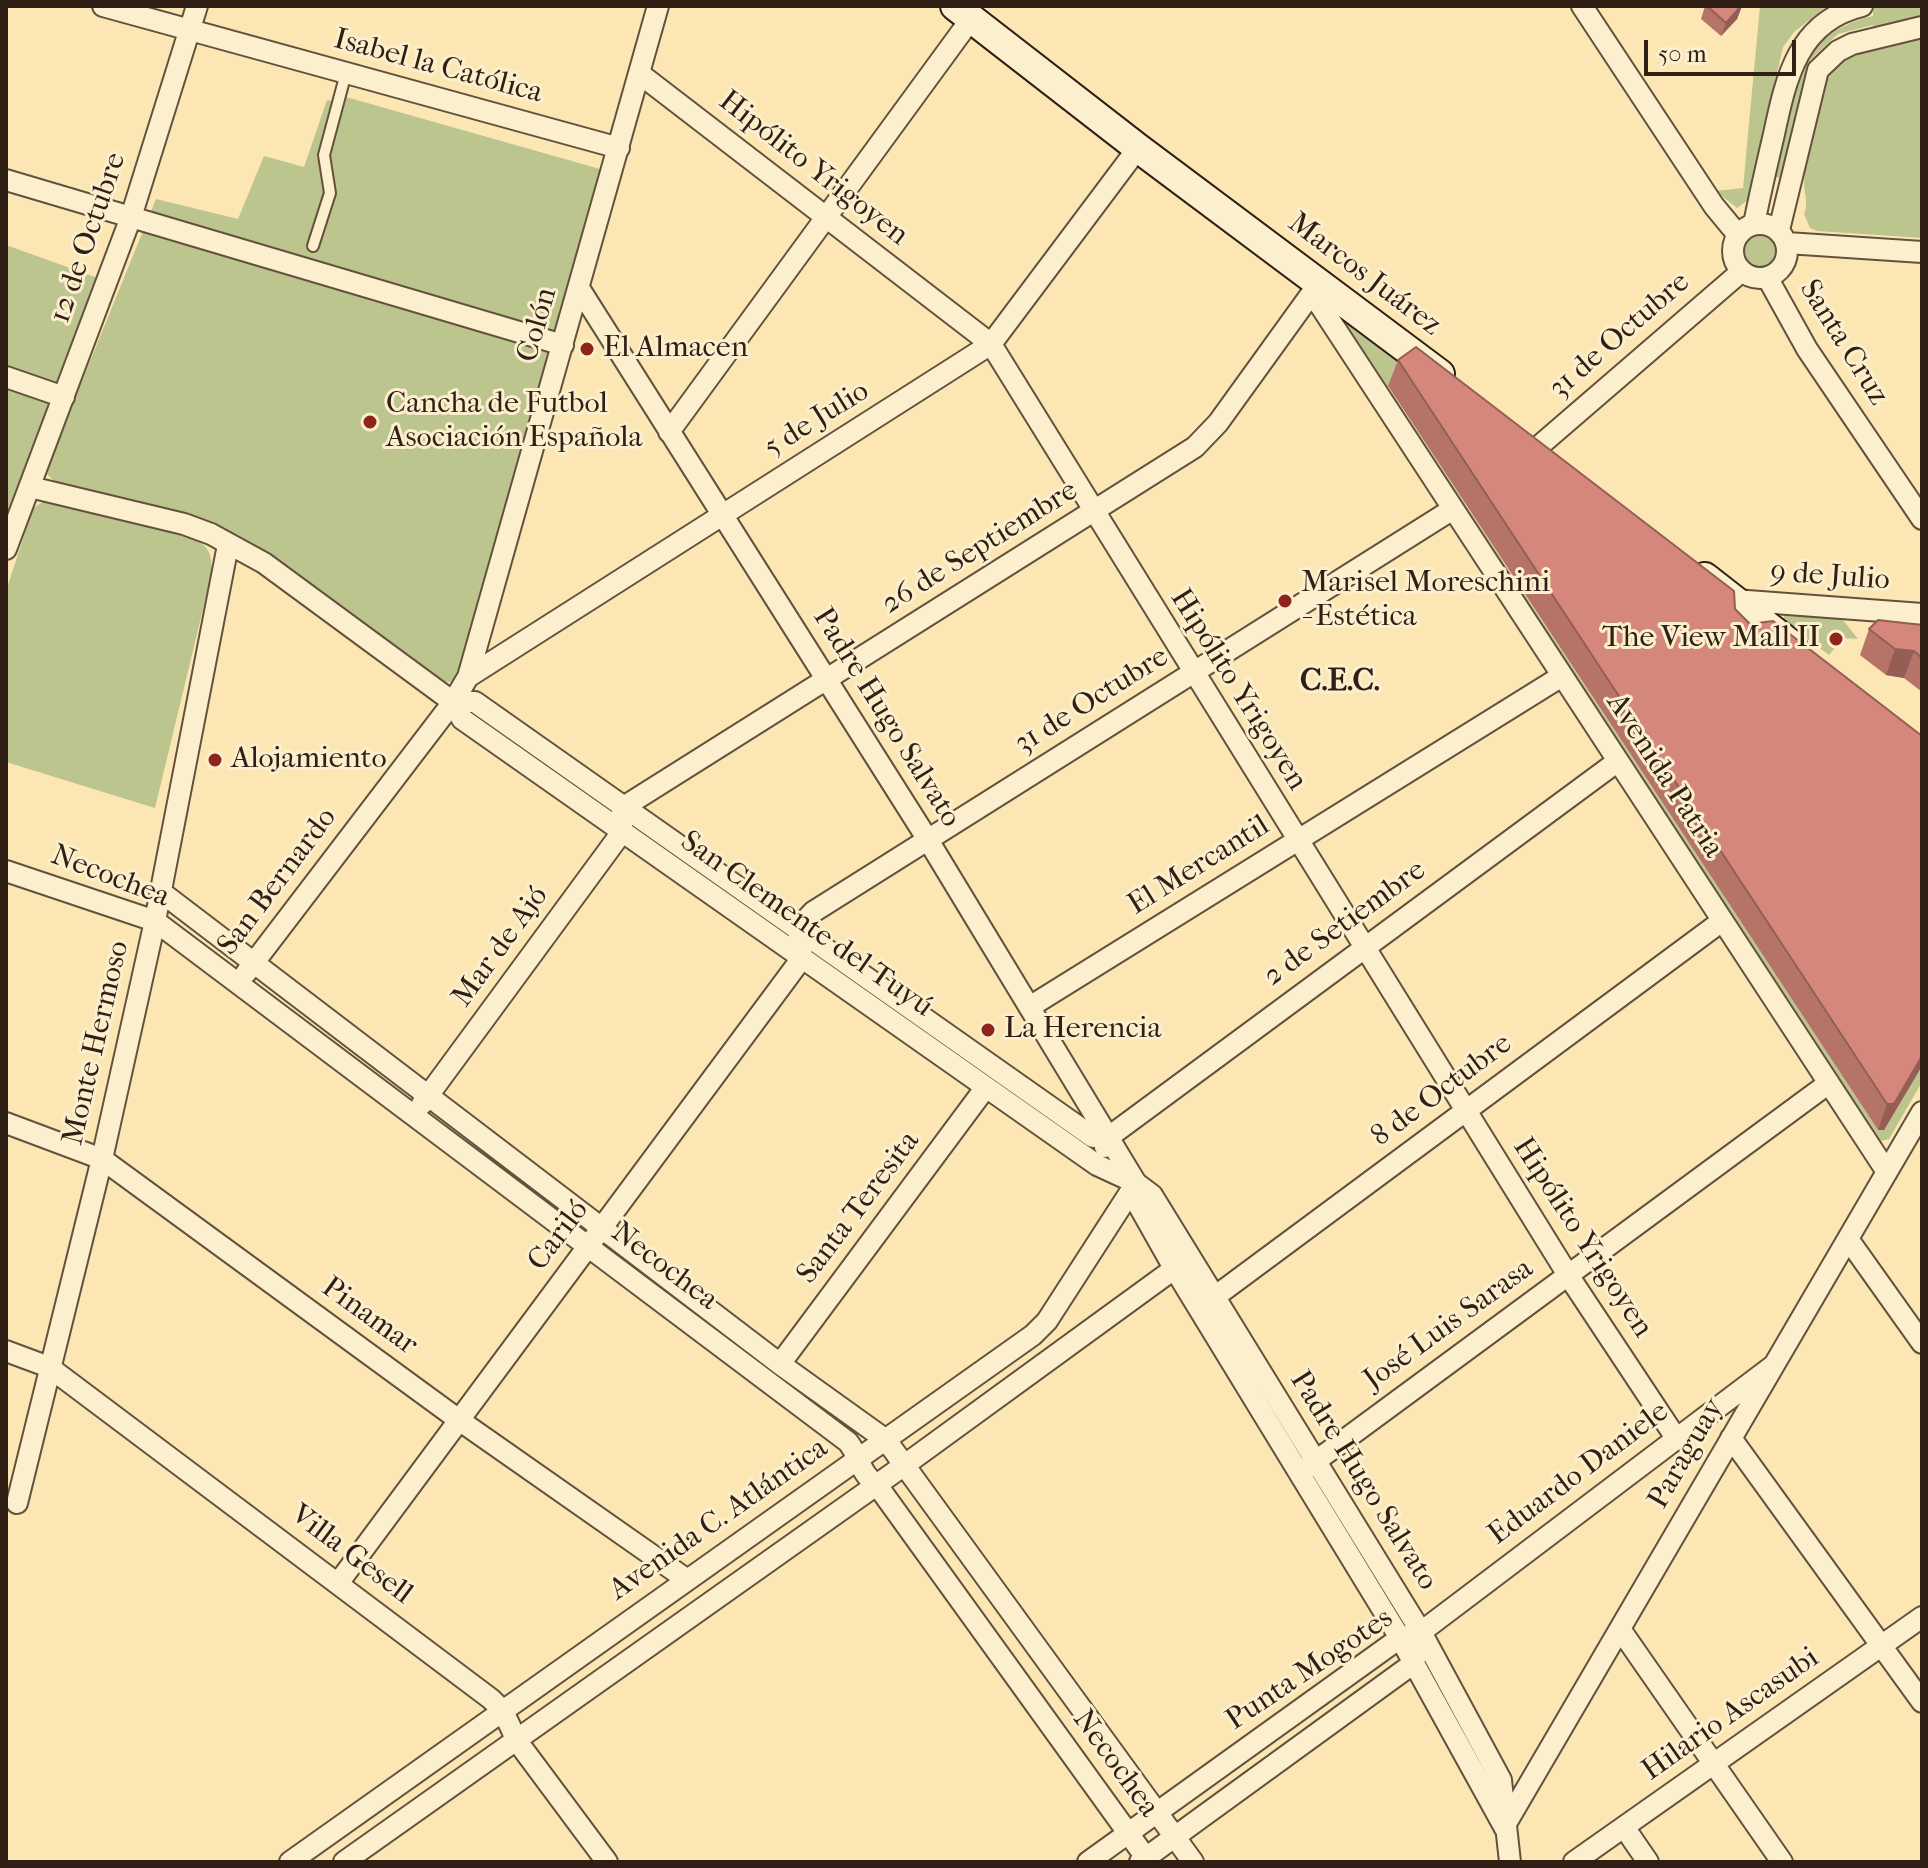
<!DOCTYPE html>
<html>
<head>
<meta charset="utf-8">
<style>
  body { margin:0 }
  #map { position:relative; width:1928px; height:1868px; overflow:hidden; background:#fbe6b4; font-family:"IM FELL French Canon",serif }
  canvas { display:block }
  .frame { position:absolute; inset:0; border:8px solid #2f1f15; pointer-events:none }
  .scale { position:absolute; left:1644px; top:40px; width:152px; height:36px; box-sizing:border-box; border:4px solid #2f1f15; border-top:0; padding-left:10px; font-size:24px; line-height:28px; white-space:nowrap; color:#2f1f15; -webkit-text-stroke:6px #fcefce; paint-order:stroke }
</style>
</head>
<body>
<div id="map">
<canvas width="1928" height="1868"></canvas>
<div class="frame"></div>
<div class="scale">50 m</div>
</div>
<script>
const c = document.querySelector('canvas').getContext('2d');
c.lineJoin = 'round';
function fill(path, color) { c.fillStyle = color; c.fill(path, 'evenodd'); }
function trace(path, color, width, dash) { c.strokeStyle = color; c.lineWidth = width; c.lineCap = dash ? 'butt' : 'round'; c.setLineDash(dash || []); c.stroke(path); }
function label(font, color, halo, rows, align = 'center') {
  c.font = font + ' "IM FELL French Canon",serif'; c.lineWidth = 6; c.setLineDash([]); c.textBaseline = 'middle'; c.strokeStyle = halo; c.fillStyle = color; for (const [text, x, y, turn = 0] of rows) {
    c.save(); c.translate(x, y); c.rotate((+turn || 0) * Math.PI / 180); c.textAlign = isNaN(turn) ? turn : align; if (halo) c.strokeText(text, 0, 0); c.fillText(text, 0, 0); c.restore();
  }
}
fill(new Path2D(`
  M1760,6H1827L1794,32L1783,47L1748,200L1737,208L1716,191L1743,188Z
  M1873,6H1922V238L1817,231L1810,228L1804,214C1809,204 1804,194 1804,183C1806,156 1819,78 1839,62C1849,53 1861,51 1874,47L1873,25L1838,34L1810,60L1781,178L1774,177C1792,103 1786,37 1873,16Z
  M339,95L600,169L458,676L450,682L440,681L220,527L180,513L56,483L45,472L156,199L238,219L264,156L304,167L327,100L337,102Z
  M1742 251a18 18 0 1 1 36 0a18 18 0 1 1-36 0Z
  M6,245L98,278L6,523Z
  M1347,321L1410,367L1388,387L1878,1130H1884L1922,1066V1082L1889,1139L1881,1141L1873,1132L1345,325Z
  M46,500L191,538C210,545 213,557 211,576L155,808L6,762V591L33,508Z
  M1785,612L1839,615L1858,639L1843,638L1829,655L1783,621Z`), '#bdc58e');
const lane = new Path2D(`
  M313,246L330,193L324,155L346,73`);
const street = new Path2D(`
  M103,6L619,148
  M1582,6L1714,206L1738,235
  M640,74L991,344L1568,1275L1676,1438
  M6,180L563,345
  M1733 251a27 27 0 1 1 54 0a27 27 0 1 1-54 0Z
  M1754,224C1760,194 1767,164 1774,134C1786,78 1798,21 1862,6
  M1779,230L1818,70L1838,51L1852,44L1922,27
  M1787,243L1922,252
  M1767,277L1807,349L1922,519
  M579,288L928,840L1136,1183L1152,1195L1421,1632L1501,1780L1510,1862
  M1312,293L1887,1172
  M6,377L64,397
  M669,432L971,19
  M1538,447L1742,271
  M30,487L184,524L211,534L264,563L453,702L462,719L1097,1165L1136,1183
  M6,549L131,217L197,6
  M1734,600L1922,614
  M468,677L991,344L1138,148
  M453,702H475L1093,1137L1110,1136
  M6,871L155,921L848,1442C860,1457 860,1474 877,1485L1149,1862
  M161,892L780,1364L886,1440L1193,1862
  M246,973L453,702L468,677L658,6
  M1031,1006L1562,676
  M422,1104L622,832V808L1195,447L1218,423L1319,283
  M6,1123L102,1159L459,1420L686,1579
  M1105,1147L1110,1136L1618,761
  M1136,1183L1139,1206L1174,1268L1400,1638L1502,1823
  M1848,1239L1922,1343
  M1205,1304L1722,921
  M6,1351L49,1367L491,1699L503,1711L517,1741L607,1862
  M780,1364L986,1087
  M1731,1438L1922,1702
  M1305,1469L1829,1083
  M17,1503L102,1159L155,921L228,545
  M339,1582L802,958L798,928L813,912L1453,509
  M1620,1629L1782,1862
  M1504,1827L1922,1112
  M1624,1827L1648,1862
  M290,1862L1033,1335L1047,1321L1136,1183
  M344,1862L906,1464L1189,1258
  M1088,1862L1400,1638L1421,1632L1774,1365
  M1140,1862L1414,1663L1417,1651
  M1574,1862L1922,1617`);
const secondary = new Path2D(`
  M955,6L1138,148L1440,374
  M1705,577L1792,645`);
trace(lane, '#62513d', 14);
trace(street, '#62513d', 24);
trace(secondary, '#2f1f15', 32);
trace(lane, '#fcefce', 10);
trace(street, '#fcefce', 20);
trace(secondary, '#fcefce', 28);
fill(new Path2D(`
  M1705,6H1742L1737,19L1721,36L1701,19Z
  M1398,360L1735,609L1750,624L1922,736V1066L1884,1130H1878L1388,386Z
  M1922,625V692L1904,678L1886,675L1860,655L1869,629Z`), '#b67469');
fill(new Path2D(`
  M1742,6L1737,19L1721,36L1726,23Z
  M1895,649L1914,651L1904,678L1886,675Z
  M1922,1056V1066L1884,1130H1878L1887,1104Z`), '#945e55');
const building = new Path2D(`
  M1707,6H1741L1726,23Z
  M1416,347L1734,591L1735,609L1750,624L1773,621L1922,736V1056L1894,1104H1887L1398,360Z
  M1878,620L1922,625V658L1914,651L1895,649L1869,629Z`);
fill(building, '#d4877a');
trace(building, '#945e55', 2);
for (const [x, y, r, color] of [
  [587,349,8,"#8f2418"],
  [370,422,8,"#8f2418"],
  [1285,601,8,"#8f2418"],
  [1836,639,8,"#8f2418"],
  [215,760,8,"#8f2418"],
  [988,1030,8,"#8f2418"]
]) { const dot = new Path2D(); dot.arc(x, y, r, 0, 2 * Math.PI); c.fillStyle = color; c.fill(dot); trace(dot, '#fcefce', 3); }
label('30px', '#2f1f15', '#fcefce', [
  ["Isabel la Católica",438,67,15],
  ["Hipólito Yrigoyen",813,169,38],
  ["12 de Octubre",89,238,-71],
  ["Marcos Juárez",1364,275,37],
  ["Colón",538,325,-74],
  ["31 de Octubre",1620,336,-41],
  ["Santa Cruz",1843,343,58],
  ["5 de Julio",817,420,-32],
  ["26 de Septiembre",980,548,-32],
  ["9 de Julio",1830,577,4],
  ["Hipólito Yrigoyen",1238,690,58],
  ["31 de Octubre",1092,701,-32],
  ["Padre Hugo Salvato",886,718,58],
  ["Avenida Patria",1664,776,57],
  ["El Mercantil",1199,866,-32],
  ["Necochea",110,877,21],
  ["San Bernardo",278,882,-53],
  ["2 de Setiembre",1345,924,-36],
  ["San Clemente del Tuyú",806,925,35],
  ["Mar de Ajó",501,947,-54],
  ["Monte Hermoso",97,1043,-77],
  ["8 de Octubre",1442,1091,-37],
  ["Santa Teresita",859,1208,-53],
  ["Cariló",559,1236,-53],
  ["Hipólito Yrigoyen",1582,1238,57],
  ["Necochea",664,1267,37],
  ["Pinamar",369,1317,36],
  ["José Luis Sarasa",1449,1325,-36],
  ["Paraguay",1687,1454,-60],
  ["Eduardo Daniele",1579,1474,-37],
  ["Padre Hugo Salvato",1363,1481,58],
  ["Avenida C. Atlántica",719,1520,-35],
  ["Villa Gesell",351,1555,37],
  ["Punta Mogotes",1310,1670,-34],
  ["Hilario Ascasubi",1731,1715,-35],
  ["Necochea",1115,1764,54]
]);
label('30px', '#2f1f15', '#fcefce', [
  ["El Almacen",603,349],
  ["Cancha de Futbol",386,405],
  ["Asociación Española",386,439],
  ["Marisel Moreschini",1301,584],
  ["- Estética",1301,618],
  ["The View Mall II",1820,639,"right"],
  ["Alojamiento",231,760],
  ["La Herencia",1004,1030]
], 'left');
label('bold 32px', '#2f1f15', '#fcefce', [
  ["C.E.C.",1340,682]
]);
</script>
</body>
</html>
